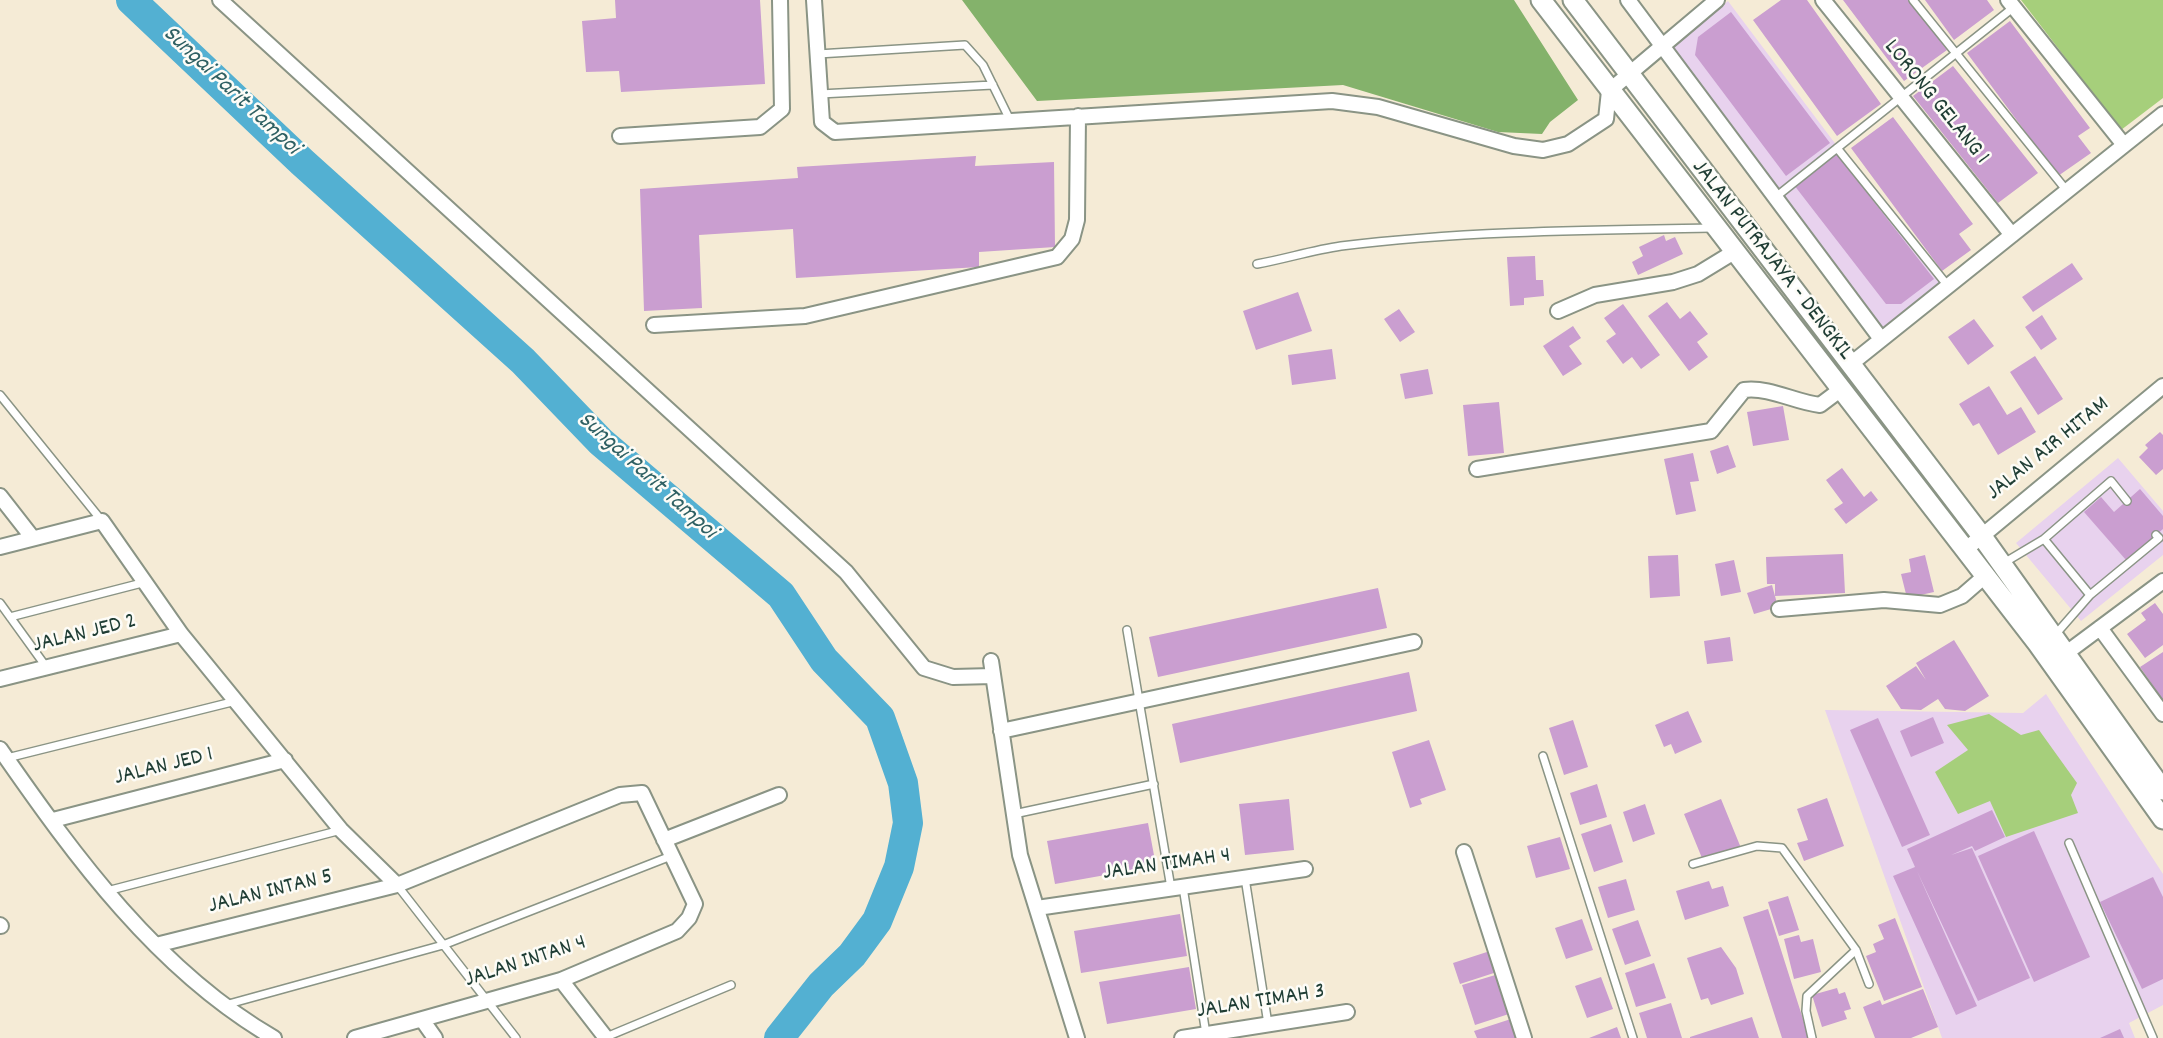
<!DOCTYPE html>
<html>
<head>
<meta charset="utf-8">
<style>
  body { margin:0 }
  canvas { display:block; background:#f5ebd6 }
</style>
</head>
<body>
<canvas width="2163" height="1038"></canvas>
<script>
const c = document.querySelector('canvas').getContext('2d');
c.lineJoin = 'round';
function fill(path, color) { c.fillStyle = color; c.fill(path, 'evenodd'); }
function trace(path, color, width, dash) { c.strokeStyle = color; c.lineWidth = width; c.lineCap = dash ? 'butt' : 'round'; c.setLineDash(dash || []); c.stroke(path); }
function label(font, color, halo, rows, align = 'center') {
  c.font = font + ' Dekko,sans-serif'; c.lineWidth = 5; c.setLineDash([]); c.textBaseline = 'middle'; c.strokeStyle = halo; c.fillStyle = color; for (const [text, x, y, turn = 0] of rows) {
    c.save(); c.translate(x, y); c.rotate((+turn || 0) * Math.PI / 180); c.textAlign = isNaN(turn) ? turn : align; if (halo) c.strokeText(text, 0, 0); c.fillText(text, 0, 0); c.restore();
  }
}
fill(new Path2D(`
  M1728,1L1940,283L1883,330L1672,46Z
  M2118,458L2163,511V555L2081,621L2016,543Z
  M2046,694L2163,874V1005L2129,1023L2135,1038H1942L1825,710L2023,713Z`), '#e8d2ee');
fill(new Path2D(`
  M2021,0H2163V98L2121,130Z
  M1989,714L2021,735L2039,730L2077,783L2071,795L2078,813L2006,837L1990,801L1958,814L1935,772L1968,750L1947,725Z`), '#a6cf7b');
fill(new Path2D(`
  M962,0H1514L1578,100L1550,122L1542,134L1498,132L1343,85L1037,101Z`), '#84b26b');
trace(new Path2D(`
  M131,0L302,162L523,361L601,442L781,595L824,660L880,718L903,783L908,823L899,867L877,921L852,955L821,985L779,1038`), '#53b0d2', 30);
fill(new Path2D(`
  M615,0H760L765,84L621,92L619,71L586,72L582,21L616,18Z
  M1781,0H1807L1881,104L1837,136L1753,20Z
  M1843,0H1910L1947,50L1904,81Z
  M1925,0H1987L1994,10L1954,40Z
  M1731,12L1830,143L1786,176L1695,55L1698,37Z
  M2010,21L2090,128L2078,136L2091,153L2058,176L1967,53Z
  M1953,66L2038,173L1998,203L1913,96Z
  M1893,117L1973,224L1959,234L1971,250L1942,271L1851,148Z
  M1836,153L1934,279L1901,304H1886L1794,185Z
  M976,156L975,166L1054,162L1055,247L979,252V267L796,278L793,229L699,235L702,308L644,311L640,189L798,178L797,167Z
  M1664,235L1666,241L1675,237L1683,254L1638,275L1632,262L1643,256L1639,247Z
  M1535,256L1536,280H1543L1544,296L1524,298V305L1510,306L1507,257Z
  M2072,263L2083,279L2033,312L2022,297Z
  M1298,292L1312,331L1256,350L1243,311Z
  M1667,302L1680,319L1690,311L1708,334L1697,342L1708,357L1689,371L1648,316Z
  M1623,304L1660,355L1641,369L1632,357L1623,364L1606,341L1616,334L1604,318Z
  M1399,309L1415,332L1400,342L1384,319Z
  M2042,315L2057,339L2041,350L2025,327Z
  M1974,319L1994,346L1968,365L1948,337Z
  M1573,326L1581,338L1569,346L1582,364L1563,376L1543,346Z
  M1332,349L1336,379L1292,385L1288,355Z
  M2035,356L2063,399L2038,415L2010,372Z
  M1428,369L1433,394L1405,399L1400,374Z
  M1989,386L2007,415L2021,407L2036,432L1998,455L1979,423L1973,426L1959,404Z
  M1499,402L1504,453L1468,456L1463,405Z
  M1783,406L1789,440L1753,446L1747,412Z
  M2160,432L2163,435V469L2156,475L2139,457L2148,448L2145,445Z
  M1728,445L1736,467L1717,474L1710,451Z
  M1693,453L1699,481L1690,482L1696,511L1676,515L1664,459Z
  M1842,468L1864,497L1871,491L1878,500L1846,524L1834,509L1843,503L1826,480Z
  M2140,489L2163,516V529L2126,560L2084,512L2101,497L2114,512Z
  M1843,554L1845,593L1775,596V584H1767L1766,557Z
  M1678,555L1680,596L1650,598L1648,556Z
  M1925,555L1934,592L1907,598L1901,574L1911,572L1909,559Z
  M1734,560L1741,592L1721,596L1715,564Z
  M1772,585L1778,607L1754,614L1747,593Z
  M1378,588L1387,628L1158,677L1149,637Z
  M2155,603L2163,614V645L2145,658L2127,634L2146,620L2141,613Z
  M1730,637L1733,661L1707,664L1704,641Z
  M1954,640L1989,696L1965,711L1945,709L1938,699L1921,710L1901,709L1886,686L1916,666L1926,680L1916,663Z
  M2163,652V700L2140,667Z
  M1409,672L1417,711L1180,763L1172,724Z
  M1688,711L1702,742L1675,754L1671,744L1664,747L1655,725Z
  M1933,717L1944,743L1911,757L1900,731Z
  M1878,718L1930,835L1902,847L1850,730Z
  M1573,720L1588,767L1564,775L1549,728Z
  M1429,740L1446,790L1420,799L1422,804L1410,808L1392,752Z
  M1597,784L1607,817L1580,825L1570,793Z
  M1827,798L1844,846L1804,861L1797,843L1808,840L1797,809Z
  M1289,799L1294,850L1245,855L1239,804Z
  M1721,799L1741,848L1704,863L1684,814Z
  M1645,804L1655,834L1633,842L1623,812Z
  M1992,810L2005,837L1975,851L1972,846L1951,855L1972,848L2030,978L1978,1001L1917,871L1977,1006L1956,1015L1893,876L1915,867L1907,849Z
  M1148,823L1156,866L1055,884L1047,841Z
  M1611,824L1623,862L1594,872L1581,834Z
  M2034,831L2090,957L2034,982L1978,856Z
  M1560,837L1570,869L1536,878L1527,846Z
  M2153,877L2163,897V979L2142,989L2100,902Z
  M1626,879L1635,910L1608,918L1598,887Z
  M1709,881L1712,889L1723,886L1729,906L1685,920L1676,891Z
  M1788,896L1799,930L1779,936L1768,902Z
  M1768,909L1809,1038H1782L1743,917Z
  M1180,914L1187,956L1081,973L1074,931Z
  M1895,918L1922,987L1884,1001L1866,956L1876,952L1873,944L1884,939L1878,925Z
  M1582,919L1593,950L1566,959L1555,928Z
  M1638,920L1651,956L1625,965L1612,929Z
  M1799,935L1801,942L1813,939L1821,972L1794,979L1784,939Z
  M1721,947L1736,968L1744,994L1711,1005L1708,998L1701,1000L1687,958Z
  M1490,951L1497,972L1460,984L1453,963Z
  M1654,963L1666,998L1636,1007L1625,973Z
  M1189,967L1196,1009L1107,1024L1099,982Z
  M1502,973L1515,1012L1475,1025L1462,985Z
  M1601,977L1613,1009L1587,1018L1575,986Z
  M1837,988L1839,994L1845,992L1851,1009L1844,1011L1847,1019L1822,1027L1812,995Z
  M1923,989L1938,1027L1911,1038H1875L1863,1007L1880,1000L1882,1005Z
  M1671,1003L1682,1038H1647L1639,1013Z
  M1752,1017L1759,1038H1690V1037Z
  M1514,1018L1520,1038H1477L1474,1031Z
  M1617,1027L1621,1038H1589Z
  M2120,1029L2124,1038H2100Z`), '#ca9ed0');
const service = new Path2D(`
  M1913,0L2067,191
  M818,54L965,45L983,65L1010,120
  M820,94L993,85
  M1837,148L1948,286
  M1777,196L2014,7
  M1257,264C1285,259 1313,250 1341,246C1460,231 1591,230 1711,228
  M0,395L102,521
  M2044,539L2111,481L2127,501
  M2002,564L2044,539L2090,595L2055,635
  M2090,595L2159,538L2156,535
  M0,603L47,668
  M10,617L142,583
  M1127,630L1171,888
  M1543,756L1633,1038
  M7,758L236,701
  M1014,814L1154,784
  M2069,843L2153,1038
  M1693,864L1757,846L1782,848L1856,950L1869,984
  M1245,878L1268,1024
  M397,885L516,1038
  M1183,887L1206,1034
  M107,891L341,830
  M225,1005L443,945L671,856
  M606,1037L731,985
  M1812,1038L1806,1011L1807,996L1856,950`);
const minor = new Path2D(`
  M220,0L846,572L924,668L953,677L993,676
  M814,0L822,122L835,132L1332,101L1378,107L1514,146L1543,150L1568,144L1606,119L1609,91L1717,0
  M1628,0L1881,339
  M1823,0L2012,235
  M2008,0L2124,145
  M620,136L760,127L782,109L780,0
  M1558,311L1595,295L1673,282L1698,274L1734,252
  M654,325L805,316L1057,257L1072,239L1077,220L1078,116
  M1852,363L2163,114
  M1477,469L1711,431L1744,390C1771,387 1794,402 1820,405L1840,390
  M0,496L32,537
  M0,547L102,521L181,634L341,830L397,885
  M1965,550L2163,386
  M1779,609L1884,600L1940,605L1962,596L1985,576
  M2100,628L2163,714
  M2065,654L2163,581
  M991,661L1020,855L1077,1038
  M0,679L181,634
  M1001,731L1414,642
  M0,749C75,857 158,971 274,1038
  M53,820L285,760
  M664,840L779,795
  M1464,852L1524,1038
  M1037,908L1305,869
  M0,925L1,926
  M156,945L397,885L620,795L642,793L695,904L689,918L677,931L561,980L355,1038
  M561,980L606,1038
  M423,1021L435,1038
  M1182,1038L1347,1012`);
const secondary = new Path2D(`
  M1541,0L2038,644L2163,819
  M1573,0L1981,535L2163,790`);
trace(service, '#8a9485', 10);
trace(minor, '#8a9485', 18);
trace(secondary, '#8a9485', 23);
trace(service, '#fff', 7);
trace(minor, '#fff', 14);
trace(secondary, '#fff', 19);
label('23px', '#1f3d34', '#fdfcf7', [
  ["LORONG GELANG 1",1935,103,51],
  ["JALAN PUTRAJAYA - DENGKIL",1771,261,52],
  ["JALAN AIR HITAM",2049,450,-39],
  ["JALAN JED 2",85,635,-14],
  ["JALAN JED 1",164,768,-14],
  ["JALAN TIMAH 4",1167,866,-8],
  ["JALAN INTAN 5",271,893,-14],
  ["JALAN INTAN 4",526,963,-18],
  ["JALAN TIMAH 3",1261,1003,-9]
]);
label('italic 24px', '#2f6063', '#fdfcf7', [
  ["Sungai Parit Tampoi",230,92,43],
  ["Sungai Parit Tampoi",646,477,42]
]);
</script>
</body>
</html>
